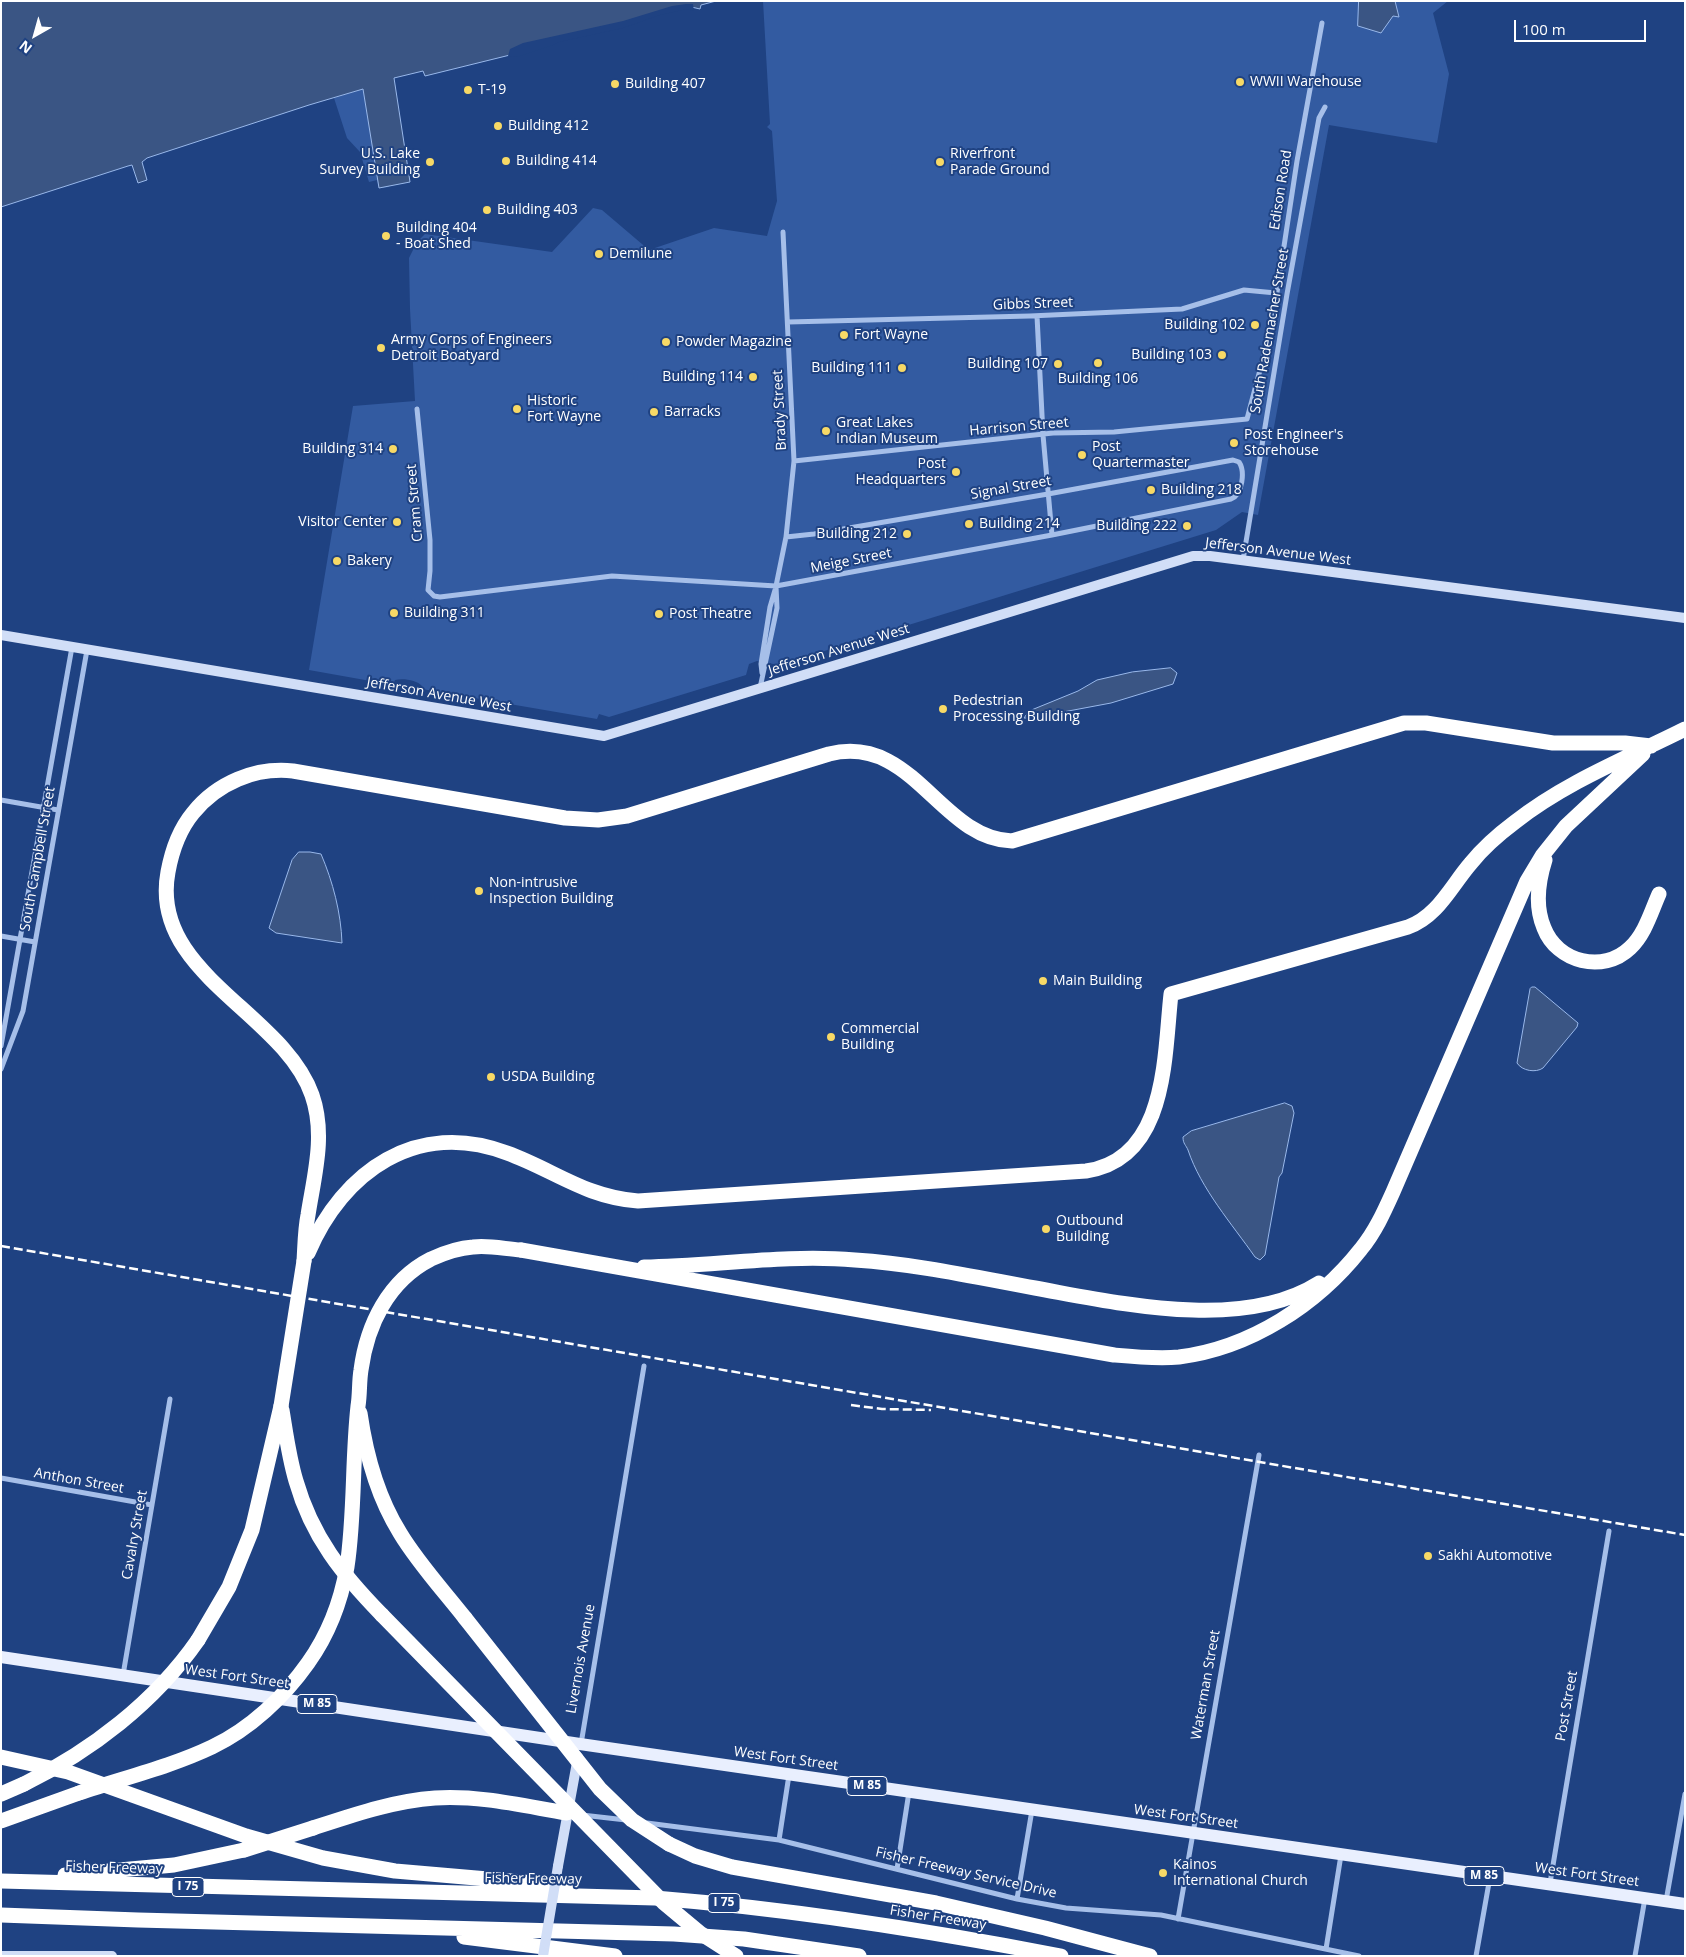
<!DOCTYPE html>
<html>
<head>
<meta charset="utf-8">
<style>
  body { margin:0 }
  #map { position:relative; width:1686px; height:1957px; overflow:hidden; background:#1f4282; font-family:"Open Sans",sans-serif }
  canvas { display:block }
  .frame { position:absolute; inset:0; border:2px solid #fff; pointer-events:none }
  .north { position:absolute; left:10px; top:10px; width:50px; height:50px; -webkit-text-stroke:4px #1f4282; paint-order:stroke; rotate:218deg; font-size:14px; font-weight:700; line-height:20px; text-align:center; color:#fff }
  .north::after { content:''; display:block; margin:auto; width:18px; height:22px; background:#fff; clip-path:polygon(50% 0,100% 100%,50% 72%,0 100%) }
  .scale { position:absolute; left:1514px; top:20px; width:132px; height:22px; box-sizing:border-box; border:2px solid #fff; border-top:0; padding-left:6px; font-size:15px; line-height:18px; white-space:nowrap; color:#fff; -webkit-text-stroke:4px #1f4282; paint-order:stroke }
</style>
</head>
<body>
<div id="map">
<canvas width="1686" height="1957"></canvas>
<div class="frame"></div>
<div class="north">N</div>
<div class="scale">100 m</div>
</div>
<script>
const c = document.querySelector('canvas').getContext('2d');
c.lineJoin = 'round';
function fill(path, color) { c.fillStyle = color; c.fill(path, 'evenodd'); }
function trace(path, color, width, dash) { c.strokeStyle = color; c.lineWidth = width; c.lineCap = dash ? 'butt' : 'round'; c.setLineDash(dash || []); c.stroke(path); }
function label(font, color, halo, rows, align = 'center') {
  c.font = font + ' "Open Sans",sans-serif'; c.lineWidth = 4; c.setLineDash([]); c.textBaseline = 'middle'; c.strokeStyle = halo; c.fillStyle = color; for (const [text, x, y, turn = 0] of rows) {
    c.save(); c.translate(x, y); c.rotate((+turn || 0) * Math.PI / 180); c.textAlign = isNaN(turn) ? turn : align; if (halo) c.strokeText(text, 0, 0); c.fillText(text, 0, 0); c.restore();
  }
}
fill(new Path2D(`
  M763,1H1359L1399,16L1395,1H1448L1433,13L1449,74L1437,143L1329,125L1258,515L1242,512L1216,530L779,665L757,661L749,664L746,675L609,717L599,714L597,719L422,689V686C417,680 403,678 395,680L393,685L309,670L353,406L415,401L410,309L409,258L417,242L425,234L552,252L593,208L602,210L649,250L714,228L767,236L777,201L772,131L767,127L770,124Z
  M363,89L370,128L389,187L379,188L377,180L369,182L360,152L347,138L334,98Z`), '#335ba1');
const water = new Path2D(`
  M1,1H716L701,5L700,9L687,6L558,39L510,55L425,76L423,71L394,78L410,182L379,188L363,89L309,105L147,158L142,162L147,180L138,183L132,165L128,166L1,207Z
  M1359,1H1395L1399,17L1393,16L1381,33L1358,26Z
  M1171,668L1177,673L1173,684L1111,703L1031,718H1024L1029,711L1078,691L1097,680L1132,672Z
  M299,852H310L321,854C333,882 341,913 342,943L276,933L269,928L292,860Z
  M1532,987H1535L1578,1023L1577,1027L1543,1068C1536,1073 1522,1071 1517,1063L1530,989Z
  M1285,1103L1292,1106L1294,1113L1282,1173L1279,1177L1265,1255L1260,1260L1255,1257C1232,1224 1201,1189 1188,1150C1186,1145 1183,1144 1183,1137L1191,1131Z`);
fill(water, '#3a5584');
trace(water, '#99b8ea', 1);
fill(new Path2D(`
  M686,4H693L694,11L687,9L660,15L623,28L559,42L553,45L517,57L508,56L510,49L523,43L623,21L672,6Z`), '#1f4282');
trace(new Path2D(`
  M1037,316L1043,435L1052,535
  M788,322L1030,316L1182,309L1244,290L1276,293
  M417,409L430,540V571L428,590L434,596L440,597L612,576L776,586L1052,535L1231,499C1243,494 1245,471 1239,462L1233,460L1048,494L814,534L786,537
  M794,461L1053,433L1114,432L1247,419L1272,325L1297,161L1322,23
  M1243,560L1287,294L1319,118L1325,107
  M762,673L761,664L770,607L775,590
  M760,688L777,608L776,586L786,537L794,461L783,232
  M1,800L58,810
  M1,936L35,942
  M1,1046L72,647
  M1,1069L23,1011L87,650
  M1,1478L152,1505
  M123,1675L170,1399
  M581,1744L644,1366
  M582,1815L626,1820
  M647,1823L779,1840L1017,1899L1066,1908L1161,1915L1359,1956
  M779,1840L789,1775
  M897,1869L909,1792
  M1550,1883L1609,1531
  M1017,1899L1032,1810
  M1666,1901L1685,1794
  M1178,1919L1259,1455
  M1326,1949L1341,1855
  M1476,1956L1490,1877
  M1635,1956L1645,1898`), '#a6bfe9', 5);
trace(new Path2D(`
  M1,635L604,736L1193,556H1210L1685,618
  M558,1866L578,1757
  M1,1956H112`), '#d1def7', 10);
trace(new Path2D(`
  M1,1657L580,1744L1685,1904`), '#e9effe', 12);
trace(new Path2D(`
  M1545,860C1538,882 1535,907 1544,928C1557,962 1603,974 1630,948C1645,934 1651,912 1659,894
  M521,1250L1114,1355C1136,1357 1157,1359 1179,1357C1250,1348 1317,1305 1361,1249C1375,1232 1384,1212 1393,1192L1527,881L1542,856L1566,826L1643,754
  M308,1253C343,1171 417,1119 507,1153C554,1170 585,1197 638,1201L1086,1171C1168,1159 1164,1056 1171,994L1408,927C1438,916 1451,886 1471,863C1483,848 1499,834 1515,822C1566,782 1627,758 1685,729
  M304,1261C305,1245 305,1230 308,1215C314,1176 326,1135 312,1095C283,1012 149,973 168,872C172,850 179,830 193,813C217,783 255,767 293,771L565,818L598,820L627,816L829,754C913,733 940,839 1012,841L1404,723H1426L1553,743H1625L1651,746
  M644,1267C714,1266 785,1254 855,1260C916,1264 975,1277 1035,1288C1119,1303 1242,1332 1319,1283
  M282,1410C286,1434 289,1458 296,1481C312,1537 342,1574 382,1615
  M360,1413C366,1455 377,1496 400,1533C418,1563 443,1590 465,1618
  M198,1640L229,1587L252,1530L281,1406
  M1,1757L68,1772L246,1836L323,1858L395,1871L569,1886
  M1,1794L24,1784
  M1,1821L79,1793
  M313,1828C353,1815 393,1801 435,1798C479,1795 524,1806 567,1813
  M669,1844L695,1856L732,1867L936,1903L1045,1928L1150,1956
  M65,1875L174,1865L244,1850
  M1,1881L655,1898C791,1909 926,1930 1061,1956
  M1,1915L138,1920L674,1934L744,1939L859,1956
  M464,1937L615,1956`), '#fff', 15);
trace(new Path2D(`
  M1,1246L1685,1535
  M851,1405L882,1409L931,1410`), '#fff', 2.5, [9, 4]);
trace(new Path2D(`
  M543,1956L558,1866`), '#d1def7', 10);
trace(new Path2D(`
  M281,1406L304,1261
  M382,1615L664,1903L700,1933L736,1956
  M465,1618L600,1789L632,1820L669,1844
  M24,1784C91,1751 155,1702 198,1640
  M79,1793C123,1778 170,1767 212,1747C250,1729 284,1697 308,1663C328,1635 341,1601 347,1567C355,1514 352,1460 358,1406C360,1394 359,1382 361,1370C367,1325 388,1281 431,1259C444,1253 458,1248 473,1247C489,1245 505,1249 521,1250
  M244,1850L313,1828`), '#fff', 15);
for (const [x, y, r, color] of [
  [1240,82,5,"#f7d966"],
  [615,84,5,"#f7d966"],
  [468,90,5,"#f7d966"],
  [498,126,5,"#f7d966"],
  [506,161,5,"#f7d966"],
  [430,162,5,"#f7d966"],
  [940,162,5,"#f7d966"],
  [487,210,5,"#f7d966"],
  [386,236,5,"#f7d966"],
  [599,254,5,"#f7d966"],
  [1255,325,5,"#f7d966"],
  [844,335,5,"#f7d966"],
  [666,342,5,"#f7d966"],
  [381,348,5,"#f7d966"],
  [1222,355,5,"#f7d966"],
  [1098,363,5,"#f7d966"],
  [1058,364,5,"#f7d966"],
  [902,368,5,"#f7d966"],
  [753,377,5,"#f7d966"],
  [517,409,5,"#f7d966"],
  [654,412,5,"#f7d966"],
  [826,431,5,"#f7d966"],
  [1234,443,5,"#f7d966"],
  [393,449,5,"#f7d966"],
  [1082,455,5,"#f7d966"],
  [956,472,5,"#f7d966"],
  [1151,490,5,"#f7d966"],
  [397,522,5,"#f7d966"],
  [969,524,5,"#f7d966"],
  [1187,526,5,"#f7d966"],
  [907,534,5,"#f7d966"],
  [337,561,5,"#f7d966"],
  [394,613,5,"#f7d966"],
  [659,614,5,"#f7d966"],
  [943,709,5,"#f7d966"],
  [479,891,5,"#f7d966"],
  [1043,981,5,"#f7d966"],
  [831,1037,5,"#f7d966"],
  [491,1077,5,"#f7d966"],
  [1046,1229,5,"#f7d966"],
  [1428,1556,5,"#f7d966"],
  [1163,1873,5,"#f7d966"]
]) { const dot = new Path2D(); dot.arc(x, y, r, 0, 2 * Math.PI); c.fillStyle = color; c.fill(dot); trace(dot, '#1f4282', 2); }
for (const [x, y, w] of [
  [317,1704,40],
  [867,1786,40],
  [1484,1876,40],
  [188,1887,32],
  [724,1903,32]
]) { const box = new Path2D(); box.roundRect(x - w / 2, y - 9.5, w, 19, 4); c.fillStyle = '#1f4282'; c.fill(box); trace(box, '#fff', 1); }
label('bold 12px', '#fff', null, [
  ["M 85",317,1704],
  ["M 85",867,1786],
  ["M 85",1484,1876],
  ["I 75",188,1887],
  ["I 75",724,1903]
]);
label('14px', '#fff', '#1f4282', [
  ["WWII Warehouse",1250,82],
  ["Building 407",625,84],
  ["T-19",478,90],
  ["Building 412",508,126],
  ["U.S. Lake",420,154,"right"],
  ["Survey Building",420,170,"right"],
  ["Riverfront",950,154],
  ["Parade Ground",950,170],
  ["Building 414",516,161],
  ["Building 403",497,210],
  ["Building 404",396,228],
  ["- Boat Shed",396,244],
  ["Demilune",609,254],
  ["Building 102",1245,325,"right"],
  ["Fort Wayne",854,335],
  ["Army Corps of Engineers",391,340],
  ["Detroit Boatyard",391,356],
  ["Powder Magazine",676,342],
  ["Building 103",1212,355,"right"],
  ["Building 107",1048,364,"right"],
  ["Building 111",892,368,"right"],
  ["Building 114",743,377,"right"],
  ["Building 106",1098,379,"center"],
  ["Historic",527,401],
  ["Fort Wayne",527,417],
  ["Barracks",664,412],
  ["Great Lakes",836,423],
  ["Indian Museum",836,439],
  ["Post Engineer's",1244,435],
  ["Storehouse",1244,451],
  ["Post",1092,447],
  ["Quartermaster",1092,463],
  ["Building 314",383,449,"right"],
  ["Post",946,464,"right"],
  ["Headquarters",946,480,"right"],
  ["Building 218",1161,490],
  ["Visitor Center",387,522,"right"],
  ["Building 214",979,524],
  ["Building 222",1177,526,"right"],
  ["Building 212",897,534,"right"],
  ["Bakery",347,561],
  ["Building 311",404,613],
  ["Post Theatre",669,614],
  ["Pedestrian",953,701],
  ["Processing Building",953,717],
  ["Non-intrusive",489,883],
  ["Inspection Building",489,899],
  ["Main Building",1053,981],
  ["Commercial",841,1029],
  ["Building",841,1045],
  ["USDA Building",501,1077],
  ["Outbound",1056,1221],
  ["Building",1056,1237],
  ["Sakhi Automotive",1438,1556],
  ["Kainos",1173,1865],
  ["International Church",1173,1881]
], 'left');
label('14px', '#fff', '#1f4282', [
  ["Edison Road",1281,190,-81],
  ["Gibbs Street",1033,304,-2],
  ["South Rademacher Street",1270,331,-80],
  ["Brady Street",780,410,-93],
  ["Harrison Street",1019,427,-5],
  ["Signal Street",1011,488,-10],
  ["Cram Street",415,503,-95],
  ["Jefferson Avenue West",1278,552,7],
  ["Meige Street",851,561,-11],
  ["Jefferson Avenue West",839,650,-17],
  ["Jefferson Avenue West",439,695,10],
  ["South Campbell Street",38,859,-80],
  ["Anthon Street",79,1481,10],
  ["Cavalry Street",135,1535,-80],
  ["Livernois Avenue",581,1659,-80],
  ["West Fort Street",237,1677,8],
  ["Waterman Street",1206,1685,-80],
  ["Post Street",1567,1706,-80],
  ["West Fort Street",786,1759,8],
  ["West Fort Street",1186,1817,8],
  ["Fisher Freeway",114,1868,2],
  ["Fisher Freeway Service Drive",966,1873,13],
  ["West Fort Street",1587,1875,8],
  ["Fisher Freeway",533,1879,1],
  ["Fisher Freeway",938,1918,9]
]);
</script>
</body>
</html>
